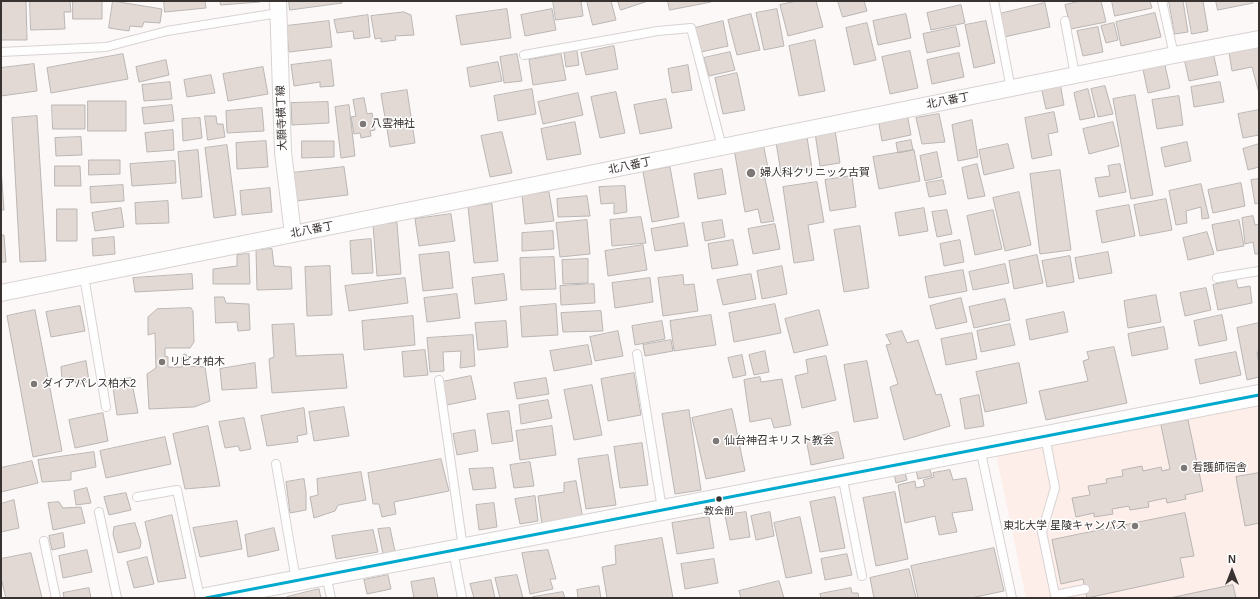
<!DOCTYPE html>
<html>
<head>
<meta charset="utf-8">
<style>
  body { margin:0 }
  #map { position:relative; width:1260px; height:599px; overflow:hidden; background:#fcf8f7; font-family:Arial,sans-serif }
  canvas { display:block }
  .frame { position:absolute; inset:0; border:2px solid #383230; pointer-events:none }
  .north { position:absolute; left:1212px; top:551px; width:40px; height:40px; -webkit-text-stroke:3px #fff; paint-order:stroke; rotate:0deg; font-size:11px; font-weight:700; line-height:16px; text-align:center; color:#383230 }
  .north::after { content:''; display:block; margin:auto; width:14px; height:18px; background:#383230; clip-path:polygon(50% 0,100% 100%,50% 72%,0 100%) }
</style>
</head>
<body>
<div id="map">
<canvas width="1260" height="599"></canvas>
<div class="frame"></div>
<div class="north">N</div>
</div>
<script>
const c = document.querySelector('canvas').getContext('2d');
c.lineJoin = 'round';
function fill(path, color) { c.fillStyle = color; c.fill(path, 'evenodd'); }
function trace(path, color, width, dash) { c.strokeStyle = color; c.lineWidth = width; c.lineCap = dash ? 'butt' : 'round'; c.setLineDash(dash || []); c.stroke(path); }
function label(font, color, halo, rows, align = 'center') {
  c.font = font + ' Arial,"Noto Sans JP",sans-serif'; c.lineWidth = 3; c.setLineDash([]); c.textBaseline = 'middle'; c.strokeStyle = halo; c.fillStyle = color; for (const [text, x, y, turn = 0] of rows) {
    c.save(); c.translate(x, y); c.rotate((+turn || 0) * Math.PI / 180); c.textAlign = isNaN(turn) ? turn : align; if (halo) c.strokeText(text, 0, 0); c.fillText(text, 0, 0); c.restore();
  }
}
fill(new Path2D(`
  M1259,405V598H1026L996,454Z`), '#fdeee9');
const building = new Path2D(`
  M1,1H26L27,40H1Z
  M30,1H70L71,12H64L65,29L31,30Z
  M73,1H102V19H73Z
  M113,1L162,9L160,23L144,22L142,27L130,26L129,31L109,28Z
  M164,1H205L206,8L165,12Z
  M220,1H260V2L221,5Z
  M289,1H341L342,3L290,10Z
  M553,1H581L583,16L556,20Z
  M587,1H611L616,20L593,25Z
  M618,1H648L621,10Z
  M668,1H711V2L670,10Z
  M797,1H816L823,27L788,36L780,5Z
  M838,1H864L867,11L843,17Z
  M1081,1H1101L1106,22L1071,29L1065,5Z
  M1112,1H1150L1152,8L1115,16Z
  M1169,1H1183L1188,32L1175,34Z
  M1186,1H1203L1208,31L1192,34Z
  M1216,1H1253V3L1218,10Z
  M1045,3L1050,27L1004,37L999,14Z
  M961,5L965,23L931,30L927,13Z
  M507,9L511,38L461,45L456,16Z
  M552,9L556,30L525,36L521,15Z
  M777,9L784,46L764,50L756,13Z
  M404,12L411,15L414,35L395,36L396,40L381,42V38L375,39L371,16Z
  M1155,13L1161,37L1121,46L1116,22Z
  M751,14L760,50L737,55L728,20Z
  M906,14L911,38L878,45L873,21Z
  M368,15L370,37L354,39L353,31L337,33L334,20Z
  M329,21L332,47L289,52L286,26Z
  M723,21L728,46L701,52L695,28Z
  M986,21L995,63L974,68L965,25Z
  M867,23L876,60L854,65L846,28Z
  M1114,23L1118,40L1106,43L1101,26Z
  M956,27L960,46L927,53L923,34Z
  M1098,27L1103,52L1083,56L1077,31Z
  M815,40L825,91L799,96L789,46Z
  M1259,40V93L1252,67L1232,71L1228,46Z
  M614,46L618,69L586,75L581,53Z
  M577,51L579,65L566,67L564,53Z
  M910,51L918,88L890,94L882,57Z
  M730,52L735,70L709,76L704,58Z
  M1213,52L1218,75L1189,81L1184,58Z
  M959,53L964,77L932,84L927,60Z
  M123,54L128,79L51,93L47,68Z
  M517,54L522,81L504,83L500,57Z
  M561,54L566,80L533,85L529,60Z
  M166,60L169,75L139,82L136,67Z
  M331,60L334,86L320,87V82L294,86L291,65Z
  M1164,61L1170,88L1148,93L1142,65Z
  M498,62L502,81L470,87L467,68Z
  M34,64L37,91L1,96V68Z
  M688,65L692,90L672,93L668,69Z
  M263,67L268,94L228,101L223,74Z
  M737,73L745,110L723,114L715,78Z
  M211,75L215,93L187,97L184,80Z
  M170,82L172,99L144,101L142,85Z
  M1220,82L1224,102L1194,107L1191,87Z
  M1060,83L1064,105L1046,109L1041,87Z
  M1105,86L1113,114L1098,117L1091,89Z
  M532,89L536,114L498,121L494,96Z
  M1088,89L1095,117L1080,120L1074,93Z
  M407,90L415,143L390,147L381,94Z
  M616,92L625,133L600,138L591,97Z
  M578,93L583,115L543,124L538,102Z
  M1135,95L1153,195L1131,199L1113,99Z
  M1179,96L1183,125L1157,129L1152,100Z
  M364,98L367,114L372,113L375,130L370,131L371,136L361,138L360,133L354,134L351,117L356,116L353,100Z
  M666,99L672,128L640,134L634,105Z
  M88,101H126V131H88Z
  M328,102L329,123L292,125L291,103Z
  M52,105H85V129H53Z
  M172,105L174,121L144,124L142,108Z
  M349,105L355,156L341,158L335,107Z
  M262,108L264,131L227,133L226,111Z
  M1259,110V135L1243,138L1238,114Z
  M1054,112L1058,132L1048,134L1052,155L1032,159L1025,118Z
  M907,113L911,135L882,141L878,119Z
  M939,114L945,142L922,144L916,118Z
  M37,116L46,261L20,262L12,118Z
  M205,116H216L217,124H223L225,137L208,140Z
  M200,118L202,138L183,141L182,119Z
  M972,120L978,157L958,161L952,125Z
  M575,122L581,154L547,160L541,129Z
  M1113,122L1119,146L1089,154L1083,129Z
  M173,130L174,150L147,152L145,133Z
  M835,130L840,163L820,166L815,133Z
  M502,132L512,173L490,177L481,136Z
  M81,137L82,155L56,156L55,138Z
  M807,137L812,169L781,173L776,142Z
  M911,140L913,150L898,153L896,143Z
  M266,141L268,167L237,169L236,143Z
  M302,141H334V157L302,158Z
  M1187,142L1191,161L1165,167L1161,148Z
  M763,143L768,168L763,169L774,221L761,223L758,209L745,212L734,149Z
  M1008,144L1014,168L984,175L979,150Z
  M1259,144V167L1248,170L1243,149Z
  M227,145L236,215L214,218L205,148Z
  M198,150L202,197L182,199L178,152Z
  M914,150L920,181L879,189L873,157Z
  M937,152L942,177L925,181L920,156Z
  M89,160H120V174L89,175Z
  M175,161L176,183L132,186L130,164Z
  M977,164L985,196L968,199L962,168Z
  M1120,164L1126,192L1099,197L1095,178L1110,176L1108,166Z
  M55,166H80L81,186H55Z
  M344,167L348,195L296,201L292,173Z
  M670,167L679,217L652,222L643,172Z
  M1,168L4,210H1Z
  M722,169L726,194L698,199L694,174Z
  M1060,170L1071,250L1040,254L1030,174Z
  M852,176L856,207L830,211L825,180Z
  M1259,179V203L1255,204L1251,180Z
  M943,180L946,194L929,197L926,183Z
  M817,182L824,222L808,225L814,260L794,263L783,187Z
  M1241,183L1245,206L1213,213L1208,190Z
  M1201,184L1209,218L1202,219L1201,207L1186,211L1187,223L1176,225L1169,191Z
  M123,185L124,201L91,203L90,187Z
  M625,186L627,212L614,214V203L601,204L599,187Z
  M270,188L272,212L242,215L240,191Z
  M549,192L554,221L525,224L522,195Z
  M1019,192L1031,245L1005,251L993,198Z
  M587,196L590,216L558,217L557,199Z
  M1166,199L1172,230L1140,236L1134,205Z
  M168,201L169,223L136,224L135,203Z
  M492,204L498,261L474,263L468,207Z
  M1129,205L1135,236L1102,243L1096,211Z
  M121,208L124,227L95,231L92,213Z
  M924,208L928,231L899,236L895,213Z
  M57,209H77V241H57Z
  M947,210L952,234L937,237L932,212Z
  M993,210L1002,249L975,255L967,216Z
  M451,214L455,241L419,246L415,219Z
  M1253,216L1255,225L1259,224V254H1255L1253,242L1245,244L1242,218Z
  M641,217L646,243L612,246L610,220Z
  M587,220L590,254L560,257L556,223Z
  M722,220L725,237L705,241L702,223Z
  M1239,220L1244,246L1217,251L1212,225Z
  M397,223L401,274L377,276L373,225Z
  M684,223L688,246L655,251L651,229Z
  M775,224L780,249L753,254L748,229Z
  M860,226L869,288L844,292L834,230Z
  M553,231L554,249L522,251V233Z
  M1207,232L1214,254L1188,260L1183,238Z
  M1,235H4L6,262H1Z
  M114,237L115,254L93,256L92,239Z
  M371,239L373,273L352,274L350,241Z
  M733,240L738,265L712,269L708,244Z
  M960,240L964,262L944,266L940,244Z
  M643,245L647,270L608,276L605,251Z
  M272,249L274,266L291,267L292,289L257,290L256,250Z
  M449,252L453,288L423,291L419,255Z
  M1108,252L1112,273L1079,279L1075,258Z
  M249,254L250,284H213V269L237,266V255Z
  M1037,255L1043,283L1014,289L1009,261Z
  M1070,256L1074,282L1047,287L1042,261Z
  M554,257L556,289L521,290L520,258Z
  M588,259V283L563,284L562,260Z
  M1005,264L1009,283L973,290L969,272Z
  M330,266L332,315L307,316L305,267Z
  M782,266L787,294L762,299L757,271Z
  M963,270L967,291L929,298L925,277Z
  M192,274L193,289L135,292L133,278Z
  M504,274L507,300L475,304L472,278Z
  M751,274L756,299L723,305L717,280Z
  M683,275L684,285L694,284L698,311L663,316L658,278Z
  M405,278L408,303L349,311L345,286Z
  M650,278L653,302L615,308L612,283Z
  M1236,280L1238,288L1250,286L1252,303L1218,310L1213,285Z
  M594,284L595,303L561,305L560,286Z
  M1206,288L1211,310L1185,316L1180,293Z
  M457,294L460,318L427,322L424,298Z
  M1156,295L1161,322L1128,328L1124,301Z
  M215,297H224L226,303L249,304L250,330L238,331L237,322L216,323Z
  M961,298L967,322L936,329L930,306Z
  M1005,299L1010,320L974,328L969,307Z
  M556,304L558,335L522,337L520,307Z
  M775,304L781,333L734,342L729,313Z
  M80,306L85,331L51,337L46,312Z
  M191,308L193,311L194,342L190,348H165V356L168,357V367H182V357L184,354L188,356V366L205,367L210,401L194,407L149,409L147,374L156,368L155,333L148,335V317L157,309Z
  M35,310L62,451L33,457L7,316Z
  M819,310L828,345L794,353L785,319Z
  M601,311L603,331L563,332L561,313Z
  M1064,312L1068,332L1030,340L1026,320Z
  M711,315L716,345L674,351L670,321Z
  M1222,315L1227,340L1199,346L1194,321Z
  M413,316L415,345L364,350L362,321Z
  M506,321L508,347L478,350L475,323Z
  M662,321L665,339L635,345L632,326Z
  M1259,323V352H1257L1259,364V377L1247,380L1237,328Z
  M294,324L296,356L343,354L347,388L272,393L269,359L274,357L272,325Z
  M1010,324L1015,345L981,352L977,331Z
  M1164,327L1168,349L1132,356L1128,334Z
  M618,331L623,356L595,361L590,337Z
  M902,331L907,343L918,340L936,395L941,394L950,426L904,440L890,387L898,384L886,345L891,344L886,335Z
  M972,333L977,359L946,365L941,339Z
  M473,335L475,366L460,368L461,351L443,352L444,371L430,372L427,338Z
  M671,340L673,351L645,356L643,345Z
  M588,345L592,364L554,371L550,351Z
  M1114,347L1127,403L1046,420L1039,391L1088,381L1083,361L1089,359L1087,352Z
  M425,350L428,375L404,377L402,352Z
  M765,351L769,372L754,375L749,355Z
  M1236,352L1241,375L1200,384L1195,360Z
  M742,355L746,375L733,378L728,358Z
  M826,356L836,400L802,408L795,376L808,373L806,360Z
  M86,361L89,381L77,385L72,377L62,379L61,367Z
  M867,361L878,418L854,422L844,365Z
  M255,363L257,388L222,390L220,369Z
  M1019,363L1027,403L985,412L976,372Z
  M634,373L641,415L608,421L601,379Z
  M471,376L476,399L447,405L442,382Z
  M760,377L761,382L782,379L791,425L774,428L771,418L750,422L744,380Z
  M131,378L138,413L117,415L112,381Z
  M546,378L549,394L517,399L514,383Z
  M592,385L602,435L574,440L564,390Z
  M979,395L984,426L965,429L960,399Z
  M548,400L552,418L521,424L519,405Z
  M344,407L349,436L314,441L309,412Z
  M304,408L307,434L297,436L298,442L267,446L261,416Z
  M732,409L745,471L706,479L692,418Z
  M689,410L701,490L675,494L662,414Z
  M509,411L513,441L492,444L487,414Z
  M103,413L108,441L75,448L69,420Z
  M244,418L251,449L240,451L238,446L225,448L219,422Z
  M1188,420L1203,491L1185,495L1186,499L1167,503L1166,498L1148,502L1149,507L1130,510L1129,506L1112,509L1113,514L1094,517V513L1076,517L1072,498L1090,495L1088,486L1107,483L1106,479L1123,476L1122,470L1142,466L1143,471L1161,467L1162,471L1170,469L1161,425Z
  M208,426L220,486L185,489L173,434Z
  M552,426L556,455L520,460L516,431Z
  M475,430L478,451L457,455L453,434Z
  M838,432L844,458L811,465L806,439Z
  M165,437L171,464L106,478L100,451Z
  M642,443L648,485L620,488L614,447Z
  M94,452L96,467L71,472V480L42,482L38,460Z
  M608,455L616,505L586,509L578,459Z
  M441,459L449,491L394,502L396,514L382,517L379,504H373L368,473Z
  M32,461L38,483L1,492V468Z
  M530,462L534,486L514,488L510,465Z
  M929,467L932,476L918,479L916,470Z
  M493,468L496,488L473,490L469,469Z
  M950,470L953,480L966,478L973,510L952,513L957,532L939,535L935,516L905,523L898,485L915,481L916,488L925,486L923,480L934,477L933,473Z
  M361,472L366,500L338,505L335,511L314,518L310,497L318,495L317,479Z
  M905,472L907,480L896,483L894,474Z
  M1259,473V523L1245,526L1236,477Z
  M304,479L306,492V510L290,513L286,482Z
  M576,481L583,519L542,525L538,496L564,492V483Z
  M87,488L91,503L76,505L74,491Z
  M895,492L908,559L876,566L863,498Z
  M126,493L131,510L109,515L104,497Z
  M535,496L538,521L520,524L515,499Z
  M835,497L845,548L820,552L810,502Z
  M14,500L19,528L1,532V504Z
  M59,502L63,508L81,507L85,523L53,530L48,503Z
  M494,503L497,527L479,530L476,505Z
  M746,512L750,537L730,540L725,515Z
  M770,512L774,536L756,540L751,516Z
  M1185,513L1194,556L1180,558L1184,577L1087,598L1083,579L1061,584L1052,540Z
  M172,515L186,578L158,582L145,522Z
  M709,517L714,548L677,554L672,523Z
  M800,517L812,573L786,578L774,523Z
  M237,521L242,549L200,557L193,528Z
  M135,523L141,542L140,548L118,553L113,534L114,527Z
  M274,528L279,550L248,557L245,535Z
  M390,528L395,551L383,554L378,529Z
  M373,530L378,552L336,559L332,536Z
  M63,533L65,547L52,550L49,536Z
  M662,538L673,598H607L602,567L616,564L615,546Z
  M994,548L1004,591L971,598H918L911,566Z
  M87,550L92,572L63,578L59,556Z
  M548,550L556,579H550L553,589L530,594L522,553Z
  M31,553L42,598H6L1,578V559Z
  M847,554L852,575L825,580L821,559Z
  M147,557L154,584L134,588L127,562Z
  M714,559L718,583L685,589L681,564Z
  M909,569L916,598H874L870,578Z
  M388,575L391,589L367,594L364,580Z
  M517,575L523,598H500L495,578Z
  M434,578L438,598H414L411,582Z
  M491,580L495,598H474L470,584Z
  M779,581L784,598H741L739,591Z
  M1233,585L1236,598H1170Z
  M599,586L601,598H578L577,590Z
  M89,588L91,598H64L63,593Z
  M851,588L852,593H858L859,598H821L820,594Z
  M319,589L321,598H287V597Z
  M563,592L565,598H534L533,597Z`);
fill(building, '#e2d8d4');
trace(building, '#bab6b4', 1);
const service = new Path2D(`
  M994,1L1011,89
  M1162,1L1174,55
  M1065,21L1075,75
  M1,52L106,47L167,31L278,13
  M524,55L658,31L691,28L722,147
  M84,276L106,407
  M1217,278L1259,271
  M637,354L662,509
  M439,380L463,548
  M1045,436L1055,488L1042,532L1055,595L1085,589
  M980,448L1012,598
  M276,464L296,580
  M842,475L862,576
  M137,497L177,490L200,598
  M99,512L117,598
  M44,541L56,598
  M453,550L462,598
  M326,575L331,598`);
const minor = new Path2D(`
  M278,1L283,152L293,234
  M1,293L466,199L1174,55L1259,39`);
const tertiary = new Path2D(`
  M206,598L1259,395`);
trace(service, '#d8d3d2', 10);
trace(minor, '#d8d3d2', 18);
trace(tertiary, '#d8d3d2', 22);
trace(service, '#fffefe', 8);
trace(minor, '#fffefe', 16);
trace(tertiary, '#fffefe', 20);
trace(new Path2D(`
  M206,598L1259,395`), '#00a9ce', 3);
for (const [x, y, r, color] of [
  [363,124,4,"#7d7776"],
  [751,173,5,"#7d7776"],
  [162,362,4,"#7d7776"],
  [34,384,4,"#7d7776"],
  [716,441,4,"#7d7776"],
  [1184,468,4,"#7d7776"],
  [719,499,3.5,"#383230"],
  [1135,526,4,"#7d7776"]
]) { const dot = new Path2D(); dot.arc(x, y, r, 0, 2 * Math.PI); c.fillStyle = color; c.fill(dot); trace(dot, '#fff', 1.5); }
label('10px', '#383230', '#fff', [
  ["教会前",719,511]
]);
label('11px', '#383230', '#fff', [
  ["北八番丁",948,101,-11],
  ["大願寺横丁線",282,118,-92],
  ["北八番丁",630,166,-12],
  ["北八番丁",312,230,-11]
]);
label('11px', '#383230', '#fff', [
  ["八雲神社",371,124],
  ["婦人科クリニック古賀",760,173],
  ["リビオ柏木",170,362],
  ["ダイアパレス柏木2",42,384],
  ["仙台神召キリスト教会",724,441],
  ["看護師宿舎",1192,468],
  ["東北大学 星陵キャンパス",1127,526,"right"]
], 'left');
</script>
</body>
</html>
